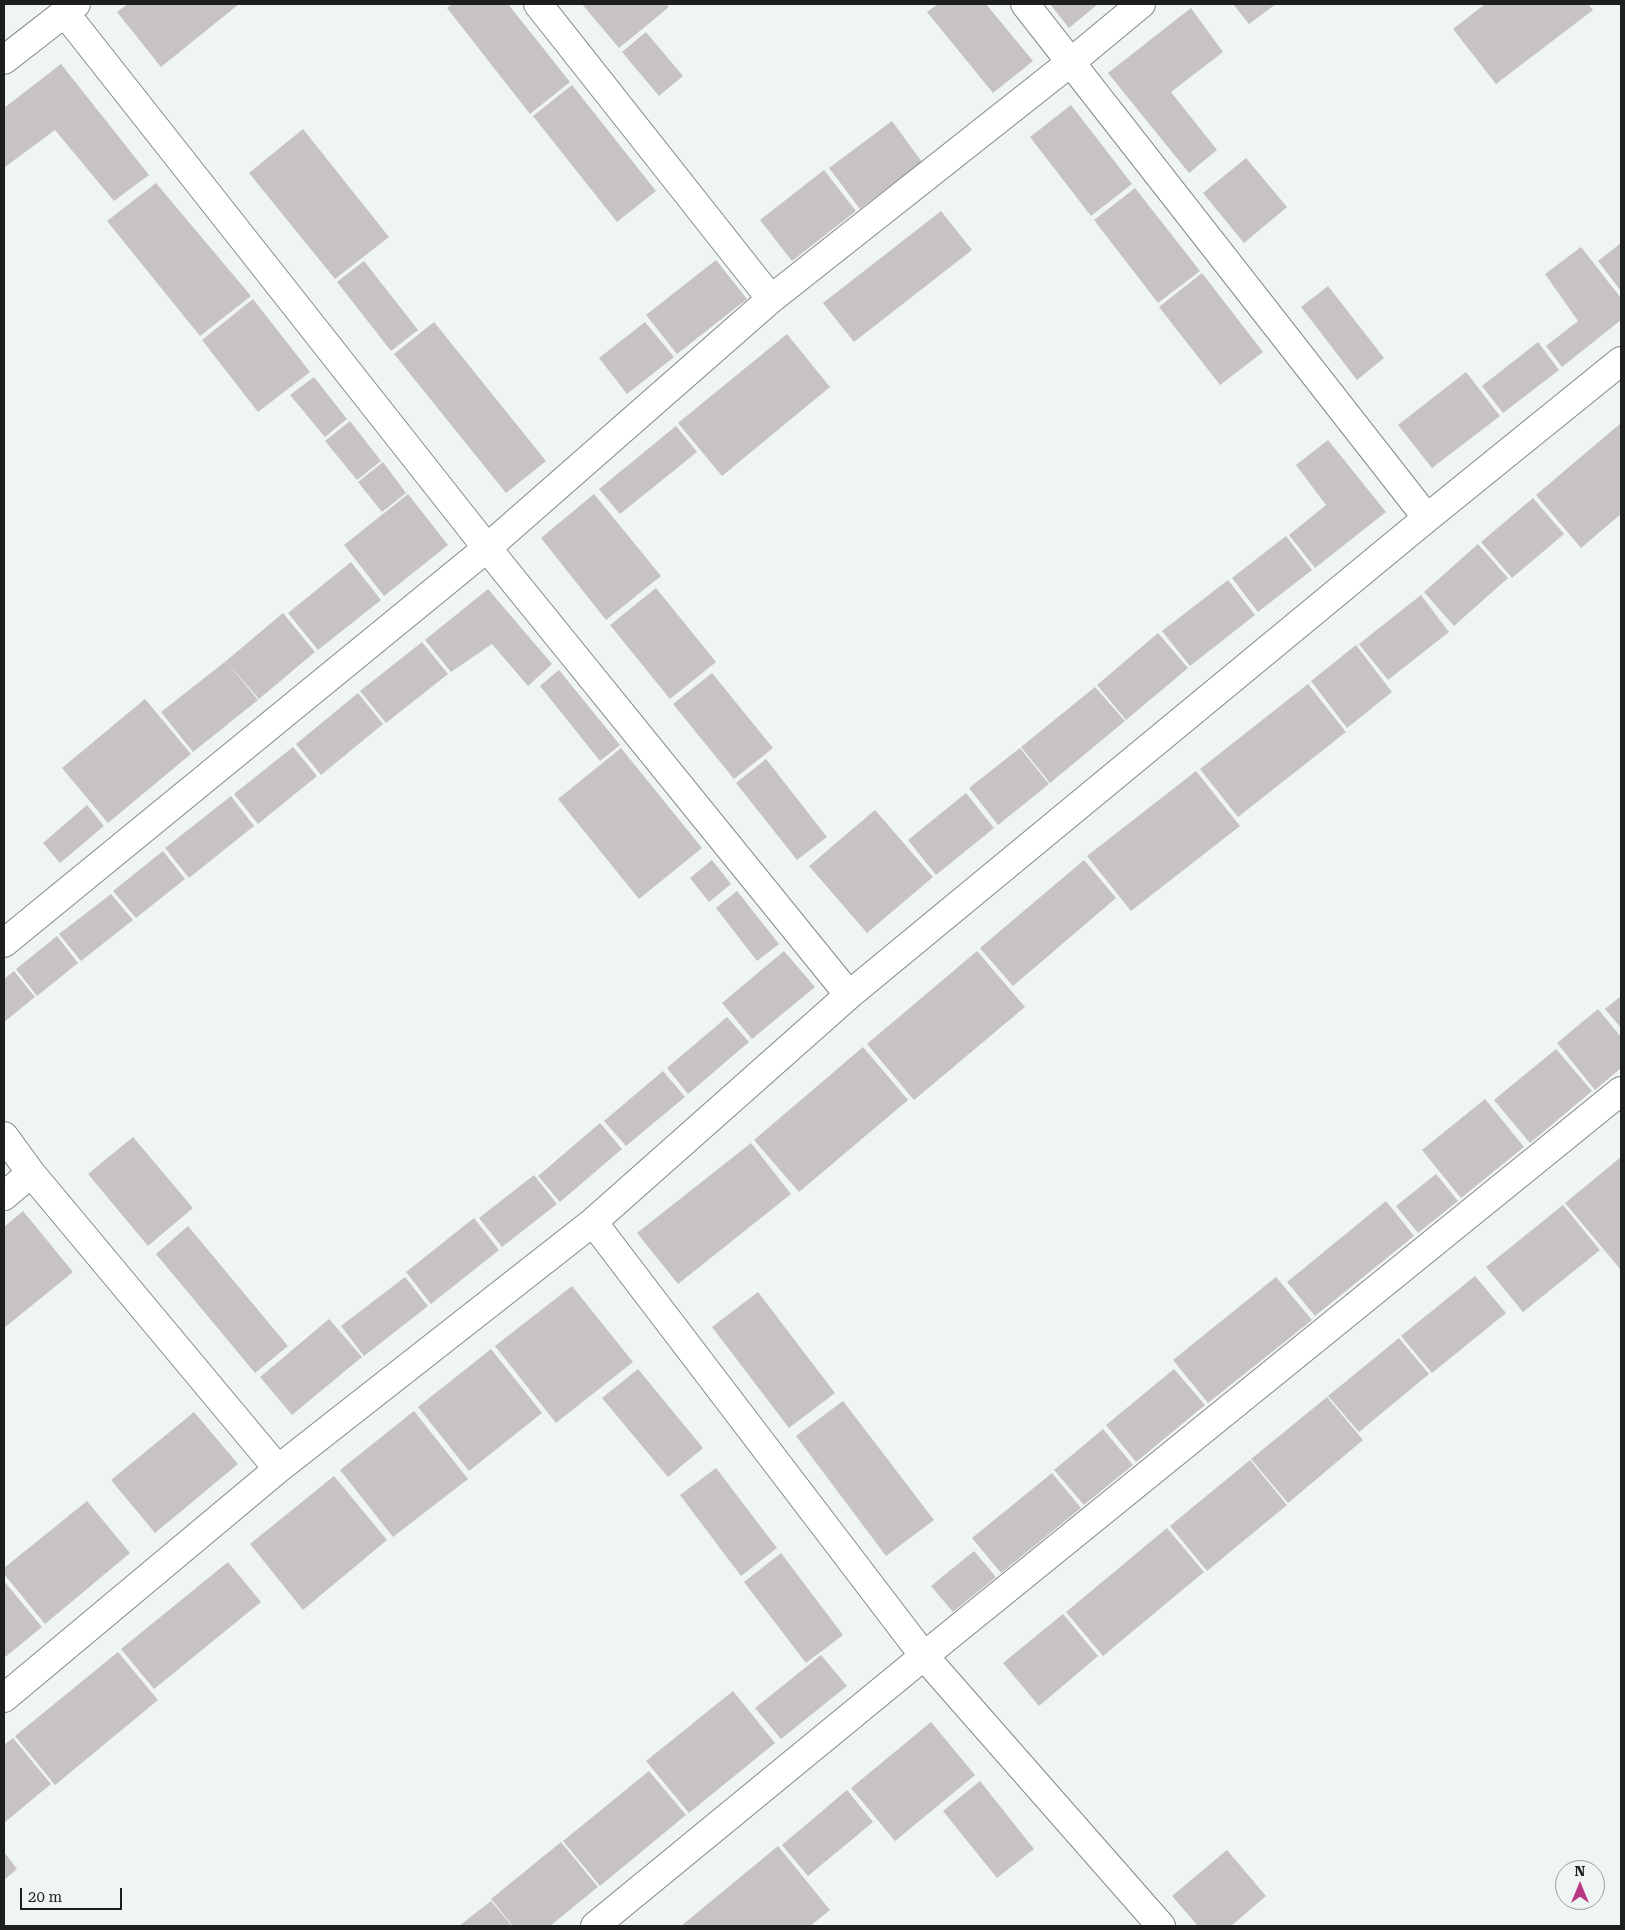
<!DOCTYPE html>
<html>
<head>
<meta charset="utf-8">
<style>
  body { margin:0 }
  #map { position:relative; width:1625px; height:1930px; overflow:hidden; background:#eff4f5; font-family:"Roboto Serif",serif }
  canvas { display:block }
  .frame { position:absolute; inset:0; border:5px solid #1d1f1f; pointer-events:none }
  .north { position:absolute; left:1555px; top:1860px; width:50px; height:50px; box-sizing:border-box; background:#eff4f5; border:1px solid #9b9f9f; border-radius:50%; rotate:0deg; font-size:14px; font-weight:700; line-height:20px; text-align:center; color:#1d1f1f }
  .north::after { content:''; display:block; margin:auto; width:18px; height:22px; background:#b93881; clip-path:polygon(50% 0,100% 100%,50% 72%,0 100%) }
  .scale { position:absolute; left:20px; top:1888px; width:102px; height:22px; box-sizing:border-box; border:2px solid #1d1f1f; border-top:0; padding-left:6px; font-size:15px; line-height:18px; white-space:nowrap; color:#1d1f1f; -webkit-text-stroke:4px #eff4f5; paint-order:stroke }
</style>
</head>
<body>
<div id="map">
<canvas width="1625" height="1930"></canvas>
<div class="frame"></div>
<div class="north">N</div>
<div class="scale">20 m</div>
</div>
<script>
const c = document.querySelector('canvas').getContext('2d');
c.lineJoin = 'round';
function fill(path, color) { c.fillStyle = color; c.fill(path, 'evenodd'); }
function trace(path, color, width, dash) { c.strokeStyle = color; c.lineWidth = width; c.lineCap = dash ? 'butt' : 'round'; c.setLineDash(dash || []); c.stroke(path); }
fill(new Path2D(`
  M128,4H239L161,67L117,12Z
  M452,4H508L570,82L530,114L447,8Z
  M582,4H666L669,7L619,48Z
  M938,4H986L1033,61L993,93L927,12Z
  M1050,4H1098L1069,28Z
  M1233,4H1276L1249,24Z
  M1485,4H1588L1593,10L1496,84L1453,29Z
  M1191,8L1223,52L1171,92L1217,150L1189,173L1108,73Z
  M646,32L683,76L659,96L622,52Z
  M61,64L149,175L114,201L55,130L5,167L4,165V108Z
  M572,85L656,191L617,222L533,116Z
  M1071,105L1132,184L1091,216L1030,137Z
  M892,121L922,162L860,209L829,168Z
  M303,129L389,237L335,279L249,173Z
  M1246,158L1287,207L1244,243L1203,193Z
  M824,170L856,211L792,261L760,220Z
  M156,183L251,296L200,336L107,221Z
  M1135,188L1200,271L1158,303L1094,220Z
  M941,211L972,250L854,342L823,303Z
  M1621,243V291L1598,261Z
  M1581,247L1621,298V320L1562,367L1546,346L1578,321L1545,274Z
  M716,260L747,299L677,354L646,315Z
  M364,261L418,330L391,351L337,282Z
  M1202,273L1263,352L1220,385L1159,307Z
  M1328,286L1384,358L1357,380L1301,307Z
  M253,299L310,372L258,412L202,340Z
  M434,322L546,461L506,493L394,354Z
  M645,322L674,357L627,394L599,358Z
  M787,334L830,387L722,476L678,423Z
  M1538,342L1559,370L1503,413L1482,386Z
  M1466,372L1500,416L1432,468L1398,425Z
  M314,377L347,419L325,437L290,395Z
  M350,421L381,461L357,480L325,441Z
  M1621,423V514L1581,548L1536,495Z
  M676,426L697,452L620,514L599,489Z
  M1328,440L1386,512L1315,568L1289,535L1326,505L1296,465Z
  M383,462L406,493L382,512L358,482Z
  M408,494L448,545L384,596L344,545Z
  M594,494L661,576L606,620L541,538Z
  M1533,498L1564,534L1512,578L1481,542Z
  M1286,536L1312,570L1258,612L1232,578Z
  M1478,544L1508,578L1454,626L1424,592Z
  M351,562L381,600L318,650L288,613Z
  M1228,580L1255,615L1190,666L1162,631Z
  M656,588L716,662L670,699L610,625Z
  M488,589L552,664L528,686L492,644L451,672L425,640Z
  M1421,595L1449,632L1388,680L1359,644Z
  M283,613L315,652L259,699L226,661Z
  M1158,633L1188,668L1126,720L1097,685Z
  M422,642L448,674L386,723L360,691Z
  M1356,645L1392,692L1347,728L1311,681Z
  M226,661L258,700L193,752L161,712Z
  M559,670L620,745L600,761L540,686Z
  M712,673L773,748L734,779L673,704Z
  M1308,684L1346,732L1238,817L1200,769Z
  M1095,687L1125,721L1050,783L1021,747Z
  M358,693L383,724L321,775L296,744Z
  M145,699L191,754L108,823L62,768Z
  M293,747L317,776L258,824L234,794Z
  M621,748L702,848L639,899L558,799Z
  M1020,748L1049,784L998,825L969,788Z
  M766,759L827,837L797,860L736,783Z
  M1196,771L1240,826L1131,911L1087,856Z
  M966,793L994,828L936,875L908,840Z
  M231,796L254,826L189,878L165,848Z
  M87,805L104,826L60,863L43,843Z
  M875,810L933,877L867,933L809,866Z
  M163,851L185,879L136,918L113,891Z
  M712,860L731,884L709,902L690,878Z
  M1084,860L1116,898L1013,986L980,948Z
  M737,891L779,944L757,961L716,908Z
  M111,894L133,920L81,961L59,934Z
  M57,936L78,963L37,996L16,969Z
  M784,951L815,987L752,1039L722,1003Z
  M977,951L1025,1007L914,1100L867,1044Z
  M14,971L35,997L4,1022V979Z
  M1621,996V1028L1605,1009Z
  M1598,1009L1621,1037V1068L1595,1090L1557,1043Z
  M727,1017L749,1042L688,1094L667,1068Z
  M863,1047L908,1100L799,1192L754,1140Z
  M1556,1049L1592,1091L1530,1143L1494,1100Z
  M663,1071L685,1097L626,1146L604,1121Z
  M1485,1099L1524,1147L1461,1198L1422,1150Z
  M600,1123L622,1149L560,1202L538,1176Z
  M133,1137L193,1208L148,1246L88,1174Z
  M751,1143L791,1194L678,1284L637,1233Z
  M1621,1157V1270L1565,1203Z
  M1436,1174L1458,1201L1418,1233L1396,1206Z
  M534,1175L557,1204L502,1247L479,1218Z
  M1386,1201L1414,1236L1315,1316L1287,1282Z
  M1563,1205L1600,1250L1523,1312L1486,1267Z
  M23,1211L73,1272L4,1328V1227Z
  M474,1218L499,1250L431,1304L406,1272Z
  M188,1226L288,1346L255,1373L156,1254Z
  M1475,1276L1506,1313L1432,1373L1401,1336Z
  M405,1277L428,1306L364,1356L341,1326Z
  M1276,1277L1312,1320L1208,1403L1173,1360Z
  M572,1286L633,1362L556,1423L495,1346Z
  M758,1292L835,1393L789,1428L712,1327Z
  M329,1319L362,1357L292,1415L260,1377Z
  M1399,1338L1429,1374L1359,1432L1328,1396Z
  M491,1349L542,1413L469,1471L418,1407Z
  M638,1369L703,1448L668,1477L602,1398Z
  M1174,1369L1205,1405L1136,1462L1106,1425Z
  M1327,1397L1363,1440L1288,1503L1251,1459Z
  M843,1401L934,1520L886,1556L796,1436Z
  M414,1411L468,1479L393,1537L340,1470Z
  M194,1412L238,1464L155,1533L111,1480Z
  M1103,1429L1133,1465L1084,1505L1054,1470Z
  M1250,1460L1287,1505L1207,1571L1170,1526Z
  M716,1468L777,1548L741,1576L680,1495Z
  M1052,1473L1081,1508L1001,1573L972,1538Z
  M334,1476L387,1540L303,1610L250,1544Z
  M87,1501L130,1553L45,1624L4,1574V1568Z
  M1167,1528L1204,1572L1103,1656L1066,1612Z
  M974,1551L996,1577L953,1612L931,1586Z
  M781,1553L843,1635L806,1663L744,1582Z
  M228,1562L261,1602L154,1689L121,1649Z
  M4,1581L42,1627L4,1658Z
  M1063,1614L1098,1656L1039,1706L1003,1663Z
  M118,1652L158,1700L55,1785L15,1736Z
  M821,1655L847,1686L781,1739L755,1708Z
  M733,1691L775,1743L689,1813L646,1761Z
  M931,1722L975,1775L895,1841L851,1788Z
  M13,1738L51,1784L4,1823V1745Z
  M649,1771L686,1815L600,1886L563,1841Z
  M980,1781L1034,1849L997,1878L943,1811Z
  M847,1790L873,1822L808,1876L782,1845Z
  M561,1842L598,1887L550,1926H513L491,1899Z
  M778,1846L830,1910L810,1926H681Z
  M1227,1850L1266,1896L1231,1926H1198L1172,1896Z
  M4,1852L17,1869L4,1880Z
  M491,1901L512,1926H459Z`), '#c7c3c5');
const street = new Path2D(`
  M538,4L771,299
  M1025,4L1427,518
  M65,13L487,548L849,995
  M4,60L76,4
  M4,943L487,548L771,299L1071,62L1141,4
  M4,1136L31,1173L278,1469
  M4,1196L31,1173
  M593,1222L924,1656L1161,1926
  M4,1698L278,1469L593,1222L849,995L1427,518L1621,361
  M595,1926L924,1656L1621,1091`);
trace(street, '#838888', 30);
trace(street, '#fff', 28);
</script>
</body>
</html>
